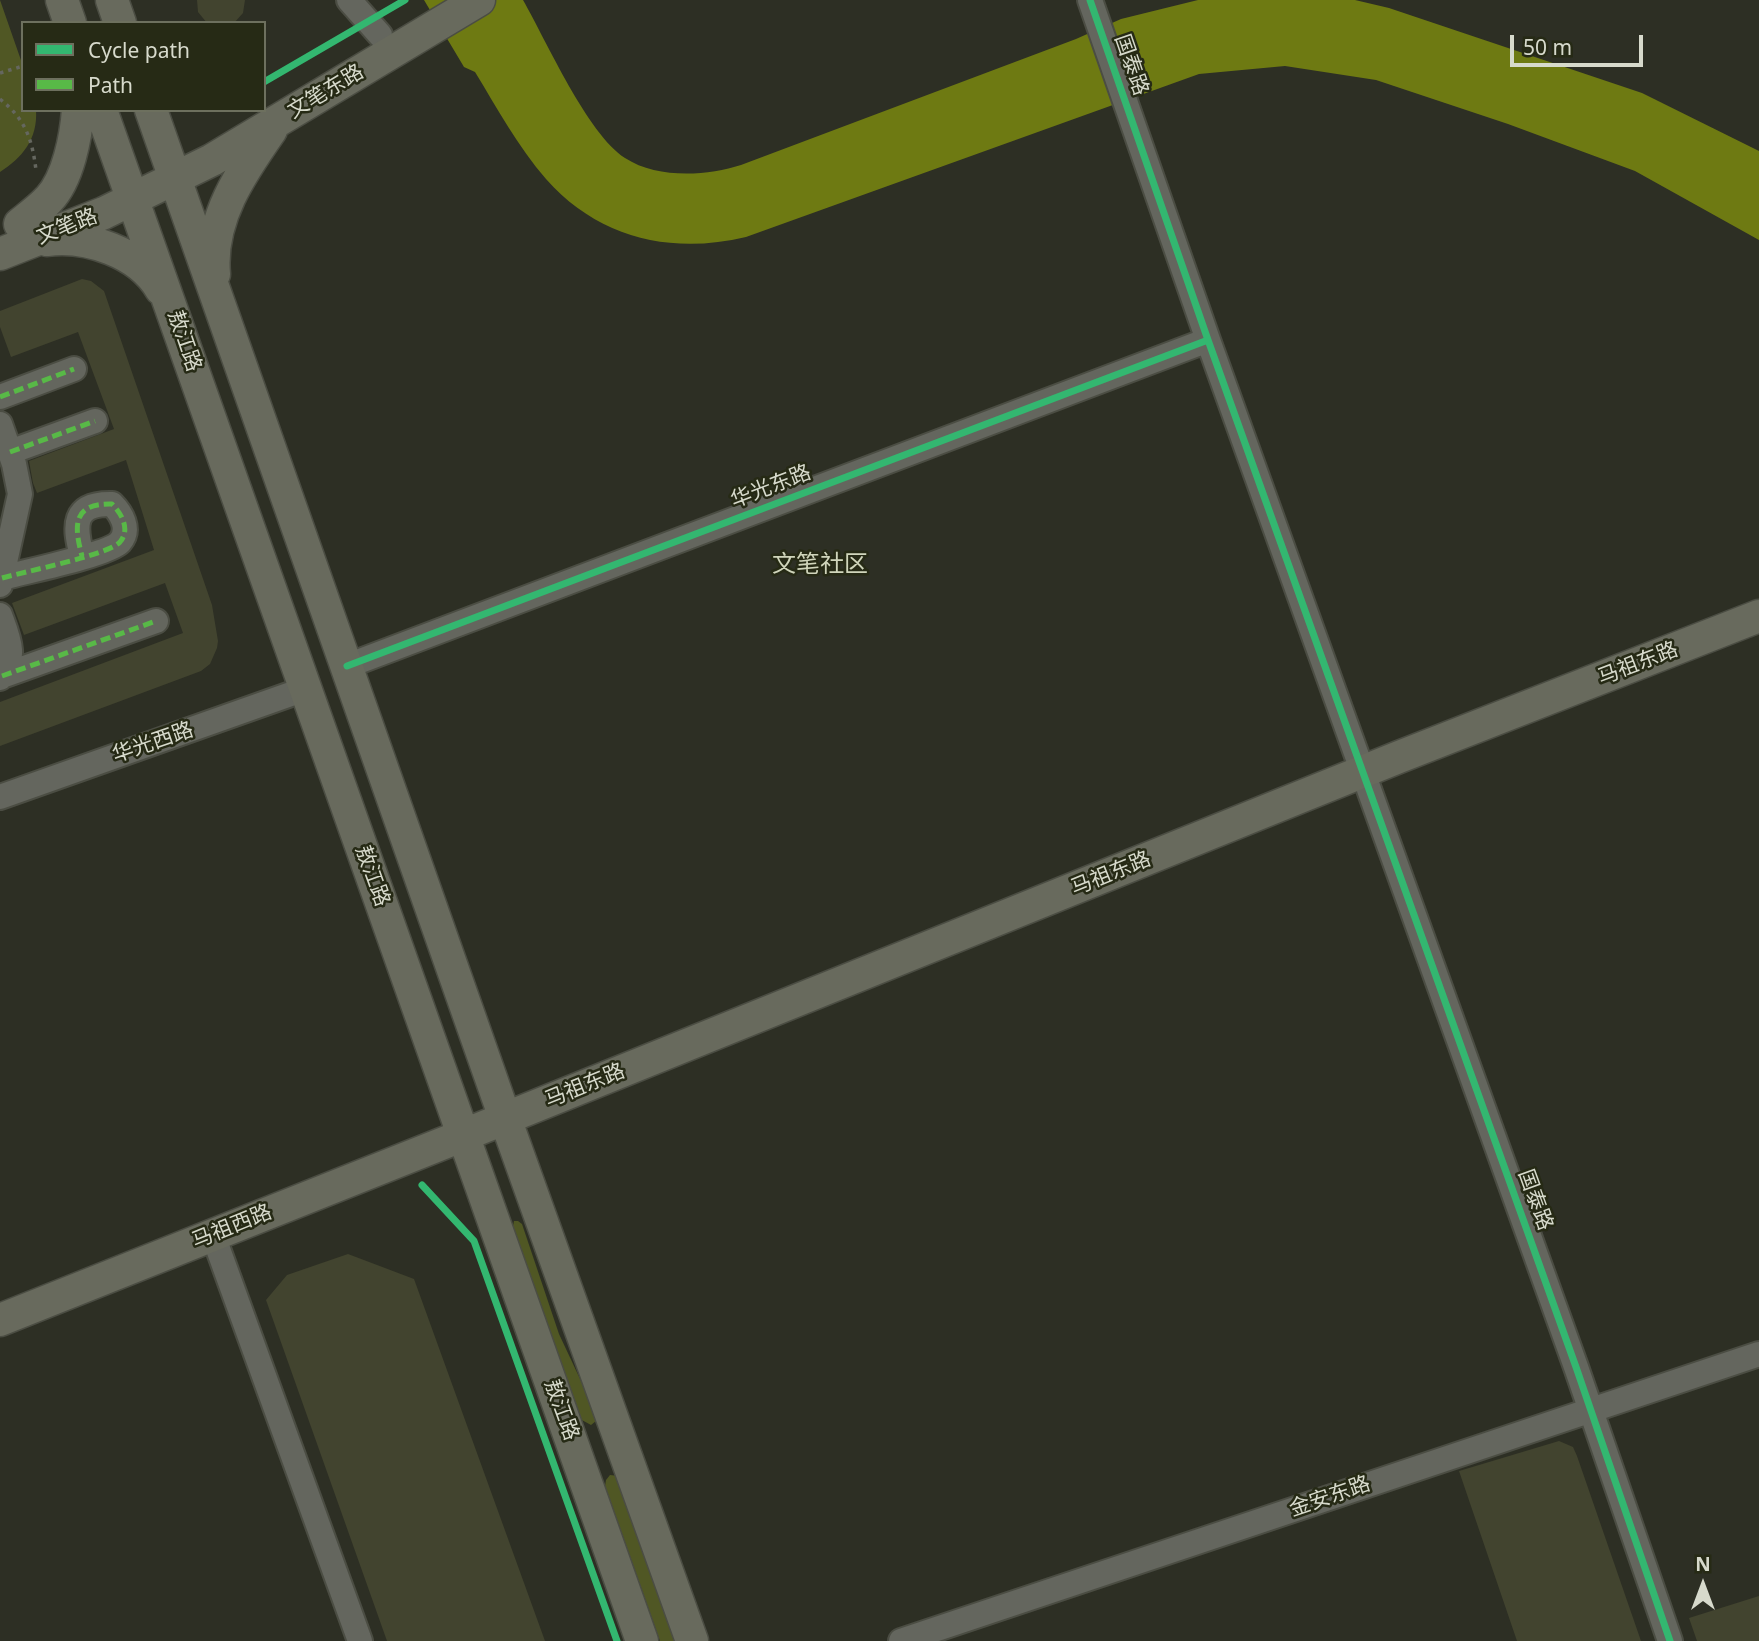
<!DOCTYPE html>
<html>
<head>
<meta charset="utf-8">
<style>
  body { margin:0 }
  #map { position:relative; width:1759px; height:1641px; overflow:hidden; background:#2d2f24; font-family:"Noto Sans",sans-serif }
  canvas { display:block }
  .legend { position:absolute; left:21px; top:21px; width:245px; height:91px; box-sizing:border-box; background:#262a15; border:2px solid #6d705e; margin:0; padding:9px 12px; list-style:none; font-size:21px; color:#d7dacc }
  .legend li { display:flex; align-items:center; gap:14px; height:35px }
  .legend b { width:35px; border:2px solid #6d705e }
  .north { position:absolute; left:1668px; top:1550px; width:70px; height:70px; -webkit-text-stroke:5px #262a15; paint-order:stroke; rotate:0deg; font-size:19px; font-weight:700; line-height:28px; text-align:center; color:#d7dacc }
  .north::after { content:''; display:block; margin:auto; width:24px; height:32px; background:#d7dacc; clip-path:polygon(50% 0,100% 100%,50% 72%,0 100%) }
  .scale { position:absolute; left:1510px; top:35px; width:133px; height:32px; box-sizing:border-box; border:4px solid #d7dacc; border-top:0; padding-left:9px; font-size:21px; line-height:24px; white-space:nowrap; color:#d7dacc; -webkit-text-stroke:5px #262a15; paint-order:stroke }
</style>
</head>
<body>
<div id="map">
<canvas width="1759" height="1641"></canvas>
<ul class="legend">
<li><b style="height:9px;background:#33b770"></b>Cycle path</li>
<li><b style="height:9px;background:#58b947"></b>Path</li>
</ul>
<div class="north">N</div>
<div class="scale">50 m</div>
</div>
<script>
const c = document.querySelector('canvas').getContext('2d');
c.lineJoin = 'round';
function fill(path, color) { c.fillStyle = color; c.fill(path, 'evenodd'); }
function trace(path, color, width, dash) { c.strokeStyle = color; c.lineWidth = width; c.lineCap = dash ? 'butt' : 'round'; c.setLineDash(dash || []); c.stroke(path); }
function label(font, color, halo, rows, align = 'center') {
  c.font = font + ' "Noto Sans","Noto Sans SC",sans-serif'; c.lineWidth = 5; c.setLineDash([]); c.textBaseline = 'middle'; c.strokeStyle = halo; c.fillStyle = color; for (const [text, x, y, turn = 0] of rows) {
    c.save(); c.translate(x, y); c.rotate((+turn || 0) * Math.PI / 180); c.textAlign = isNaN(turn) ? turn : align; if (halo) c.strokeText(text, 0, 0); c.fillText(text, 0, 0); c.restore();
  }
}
fill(new Path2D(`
  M0,0L23,66V110H36C38,139 22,158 0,172Z
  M514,1221H518L522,1224L559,1334L596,1413V1421L591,1425L580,1419L513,1226Z
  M610,1475L619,1476L680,1641H660L605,1486L606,1480Z`), '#505724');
fill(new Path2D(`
  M424,0H523C547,42 587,133 625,158C657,179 707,176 741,165L1076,39L1121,19L1198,0H1355L1389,8L1642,93L1759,151V240L1635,171L1508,124L1376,80L1285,66L1199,74L746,237C671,255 598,238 546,179C518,147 497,108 475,72L464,67Z`), '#6e7a12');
fill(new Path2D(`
  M197,0H245L243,13L234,23H207L198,12Z
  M82,279L91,281L104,291L212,605L218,641L217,648L210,664L201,671L0,746V702L183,633L165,583L24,635L12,603L154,550L126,460L37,493L33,483L29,461L114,429L78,332L11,357L0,327V311Z
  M348,1254L414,1279L545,1641H387L266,1300L287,1275Z
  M1559,1441L1573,1447L1577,1456L1641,1641H1517L1459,1471Z
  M1759,1596V1641H1697L1689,1618Z`), '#42442f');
const minor = new Path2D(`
  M349,0L380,35
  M1090,0L1208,340L1576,1367L1670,1641
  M0,397L74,369
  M0,424L14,464L20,494L0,585
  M10,452L95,421
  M2,578C23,572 108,555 120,542C131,529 121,513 112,504C72,503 74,526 82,556
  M0,615C8,637 18,658 0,678
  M347,666L1208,340
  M2,676L156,621
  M0,797L305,689
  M213,1235L360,1641
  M901,1641L1759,1354`);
const major = new Path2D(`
  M62,0L70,23
  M112,0L120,23
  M101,110L642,1641
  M151,110L505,1118L692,1641
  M20,224C30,216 41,208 49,199C68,179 76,137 78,110
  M47,240C87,235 139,252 161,289
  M0,254L104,213L212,160L479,0
  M214,274C209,219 241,173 271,130
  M0,1320L464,1135L1399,757L1759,616`);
trace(minor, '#4b4d43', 28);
trace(major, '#4b4d43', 35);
trace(new Path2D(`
  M0,73L23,66
  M0,99C25,119 32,138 36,170`), '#65675f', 3.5, [3.5, 5]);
trace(minor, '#64665e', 24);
trace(major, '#686a5d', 32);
trace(new Path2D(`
  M0,397L74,369
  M10,452L95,421
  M2,578C23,572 108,555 120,542C131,529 121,513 112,504C72,503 74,526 82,556
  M2,676L156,621`), '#58b947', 5, [10, 5]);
trace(new Path2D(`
  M1090,0L1208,340L1576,1367L1670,1641
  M264,82L405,0
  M347,666L1208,340
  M422,1185L474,1241L617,1641`), '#33b770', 7);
label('21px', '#d7dacc', '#262a15', [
  ["国泰路",1131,65,71],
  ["文笔东路",326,92,-31],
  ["文笔路",67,227,-21],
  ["敖江路",184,341,71],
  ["华光东路",771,487,-21],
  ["马祖东路",1638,664,-21],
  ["华光西路",153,743,-19],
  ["马祖东路",1111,874,-22],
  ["敖江路",372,876,70],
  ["马祖东路",585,1086,-22],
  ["国泰路",1535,1200,70],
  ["马祖西路",232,1227,-22],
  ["敖江路",561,1410,70],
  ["金安东路",1330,1497,-19]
]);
label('24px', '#d0d5bb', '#262a15', [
  ["文笔社区",820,565]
]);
</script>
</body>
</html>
